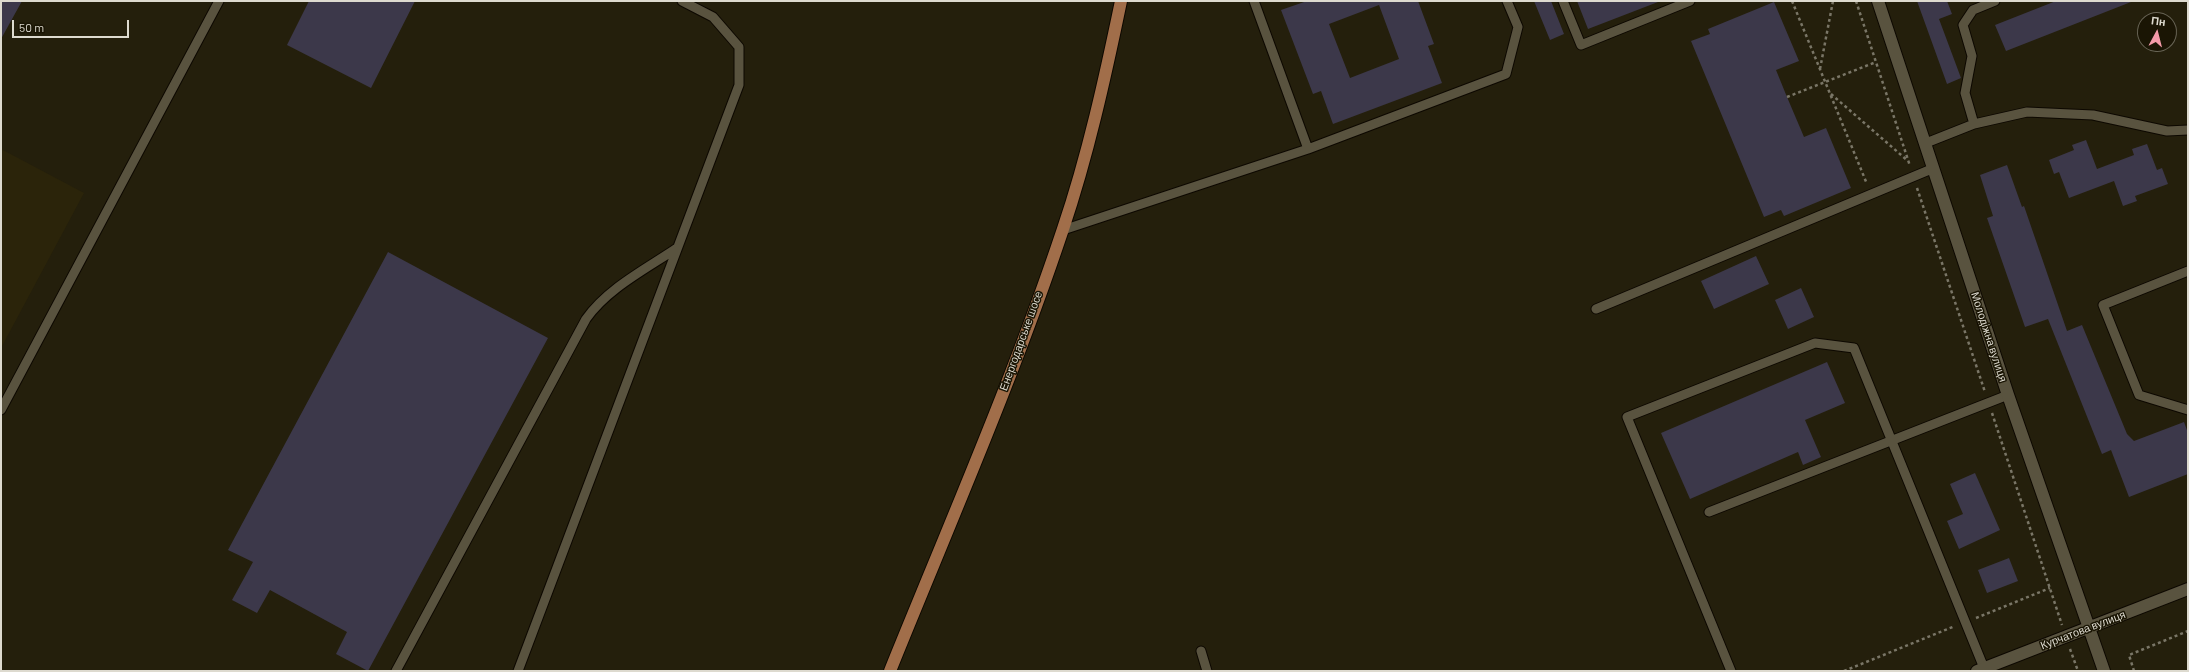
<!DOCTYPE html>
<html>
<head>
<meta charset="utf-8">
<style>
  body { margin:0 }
  #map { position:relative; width:2189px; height:672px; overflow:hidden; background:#241f0c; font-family:Barlow,sans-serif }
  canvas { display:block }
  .frame { position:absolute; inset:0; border:2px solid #dddacf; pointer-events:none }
  .north { position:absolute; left:2137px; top:12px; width:40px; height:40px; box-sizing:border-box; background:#1a1504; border:1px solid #686455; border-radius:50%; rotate:7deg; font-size:11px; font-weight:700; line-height:16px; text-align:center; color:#dddacf }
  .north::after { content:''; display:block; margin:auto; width:14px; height:18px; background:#f39aa8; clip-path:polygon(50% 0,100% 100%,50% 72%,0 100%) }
  .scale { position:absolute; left:12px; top:20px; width:117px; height:18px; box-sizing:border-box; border:2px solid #dddacf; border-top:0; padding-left:5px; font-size:12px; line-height:14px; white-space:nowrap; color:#dddacf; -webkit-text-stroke:3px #1a1504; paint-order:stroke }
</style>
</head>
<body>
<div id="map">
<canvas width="2189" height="672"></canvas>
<div class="frame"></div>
<div class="north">Пн</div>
<div class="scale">50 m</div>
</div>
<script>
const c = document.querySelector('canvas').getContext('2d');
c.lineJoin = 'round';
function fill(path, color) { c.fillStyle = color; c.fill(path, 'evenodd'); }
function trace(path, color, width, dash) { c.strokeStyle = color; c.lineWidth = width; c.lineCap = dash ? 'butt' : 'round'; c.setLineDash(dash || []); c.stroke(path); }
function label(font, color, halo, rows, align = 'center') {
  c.font = font + ' Barlow,sans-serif'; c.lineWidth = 3; c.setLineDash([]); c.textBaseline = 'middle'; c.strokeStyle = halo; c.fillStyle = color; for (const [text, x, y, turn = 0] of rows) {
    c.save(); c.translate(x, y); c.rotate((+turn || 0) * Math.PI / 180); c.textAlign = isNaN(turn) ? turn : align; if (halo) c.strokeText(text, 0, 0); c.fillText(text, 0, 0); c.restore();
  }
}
fill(new Path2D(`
  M1,149L84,193L1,348Z`), '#2b240a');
fill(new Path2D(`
  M1,1H22L1,39Z
  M309,1H415L371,88L287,45Z
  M1307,1H1418L1434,44L1428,46L1442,83L1333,124L1321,91L1313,94L1281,10ZM1379,5L1399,59L1350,78L1329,24Z
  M1534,1H1551L1564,34L1550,40Z
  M1577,1H1658V2L1588,29Z
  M1917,1H1947L1952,14L1939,19L1961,78L1947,84Z
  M2056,1H2130L2131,2L2006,51L1995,25Z
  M1774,2L1799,61L1776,70L1787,97L1804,137L1826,128L1851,188L1784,216L1781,210L1764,217L1691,41L1710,34L1708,29Z
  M2086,140L2097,169L2134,155L2132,149L2147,144L2157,170L2162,168L2168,184L2135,196L2137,201L2123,206L2114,181L2069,198L2059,172L2054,174L2049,160L2074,150L2072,145Z
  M2007,165L2022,207L2024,206L2067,331L2082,325L2127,434L2134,441L2184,422L2188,433V474L2129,497L2111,450L2102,454L2048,319L2025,327L1987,218L1993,216L1980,175Z
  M388,252L548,338L368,671L336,654L347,632L270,590L257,613L232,600L253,562L228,550Z
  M1756,256L1769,284L1714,309L1701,281Z
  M1801,288L1814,317L1788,329L1775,300Z
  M1827,362L1845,403L1805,420L1821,457L1803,465L1798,452L1690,499L1661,433Z
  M1975,473L2000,530L1959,549L1947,521L1963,514L1950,484Z
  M2009,558L2018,581L1987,593L1978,570Z`), '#3c384a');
const lane = new Path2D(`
  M1254,1L1308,149
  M1563,1L1581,45L1690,1
  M1974,124L2027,112L2093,115L2167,131L2188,130
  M1926,143L1974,124L1965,93L1972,56L1963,25L1973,10L1995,1
  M1063,230L1308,149L1506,74L1518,27L1507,1
  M2188,271L2103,305L2139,395L2188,410
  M1596,309L1934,168
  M1,410L219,1
  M1709,512L2008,395
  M1201,651L1207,671
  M396,671L586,319C608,288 646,269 677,248
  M518,671L739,85V47L713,17L682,1
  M1731,671L1627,417L1815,343L1854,348L1984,668`);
const secondary = new Path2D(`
  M1878,1L2008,395L2104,671
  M1977,671L2188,589`);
const primary = new Path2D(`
  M890,671C949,525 1013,379 1063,229C1088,155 1105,78 1121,1`);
trace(lane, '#0d0800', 11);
trace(secondary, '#0d0800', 14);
trace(primary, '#0d0800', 14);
trace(new Path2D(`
  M1792,1L1867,184
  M1856,1L1910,166
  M1820,69L1833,1
  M1831,94L1908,161
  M1787,97L1876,62
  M1917,188L1985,392
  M1992,413L2062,625
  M1976,618L2050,588
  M2070,649L2078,671
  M1844,671L1955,626
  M2134,671L2129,655L2188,631`), '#7a7667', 2.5, [3, 3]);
trace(lane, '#59533f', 9);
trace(secondary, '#59533f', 12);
trace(primary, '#a16e4a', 12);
label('11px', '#dddacf', '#1a1504', [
  ["Молодіжна вулиця",1989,337,72],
  ["Енергодарське шосе",1021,341,-70],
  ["Курчатова вулиця",2083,630,-21]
]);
</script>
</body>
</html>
